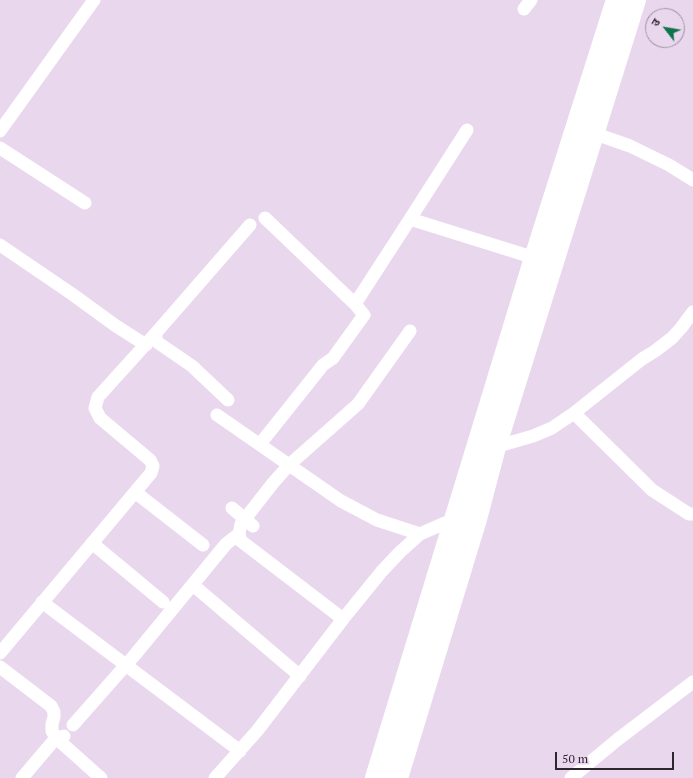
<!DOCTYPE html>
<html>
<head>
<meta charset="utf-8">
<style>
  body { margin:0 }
  #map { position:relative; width:693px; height:778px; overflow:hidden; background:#e9d7ed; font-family:"PT Serif","Noto Sans Devanagari",serif }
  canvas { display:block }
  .north { position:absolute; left:645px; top:8px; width:40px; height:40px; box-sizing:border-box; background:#e9d7ed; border:1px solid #9e91a1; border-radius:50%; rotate:301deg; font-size:11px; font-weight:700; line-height:16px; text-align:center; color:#2e272f }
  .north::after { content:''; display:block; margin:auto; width:14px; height:18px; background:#0e744c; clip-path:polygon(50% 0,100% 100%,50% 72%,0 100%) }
  .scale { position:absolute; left:555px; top:752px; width:119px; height:18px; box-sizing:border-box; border:2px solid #2e272f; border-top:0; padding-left:5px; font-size:12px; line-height:14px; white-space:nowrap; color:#2e272f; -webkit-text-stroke:3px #e9d7ed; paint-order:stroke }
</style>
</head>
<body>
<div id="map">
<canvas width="693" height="778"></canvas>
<div class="north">उ</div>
<div class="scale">50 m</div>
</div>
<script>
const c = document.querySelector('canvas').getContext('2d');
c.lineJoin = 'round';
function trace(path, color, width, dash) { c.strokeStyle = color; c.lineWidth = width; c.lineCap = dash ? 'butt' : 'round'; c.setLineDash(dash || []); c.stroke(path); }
trace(new Path2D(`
  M524,9L531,0
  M0,131L94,0
  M593,133L630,146L669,165L693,180
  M0,148L85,203
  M410,219L535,258
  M0,245L72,294L116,326L146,345
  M355,304L410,219L467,130
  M155,334L157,342L192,366L228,400
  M574,413L652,490L689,514H693
  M217,415L341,501L377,520L420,534
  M260,444L323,365L333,358L364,315L355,304L265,218
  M495,447L533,436L552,428L574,413L642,359L655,351L672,338L681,328L693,312
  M135,492L203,545
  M232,508L253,526
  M92,543L163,602
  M193,585L300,676
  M42,602L240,751
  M343,619L241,541L239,534L241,524L273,483L289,465L358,404L410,331
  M0,653L151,473L153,466L150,460L100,418L95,408L98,397L155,334L250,225
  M0,667L51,706L54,712V717L52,724V731L56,738L101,778
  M73,725L133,657L226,544L239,534
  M22,778L56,738L64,736
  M215,778L257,731L343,619L382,571L400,552L420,534L445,523L455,522
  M571,778L617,740L693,682`), '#fff', 13);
trace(new Path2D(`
  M376,778L535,258L617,0
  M397,778L476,519L495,447L635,0`), '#fff', 22);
</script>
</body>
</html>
